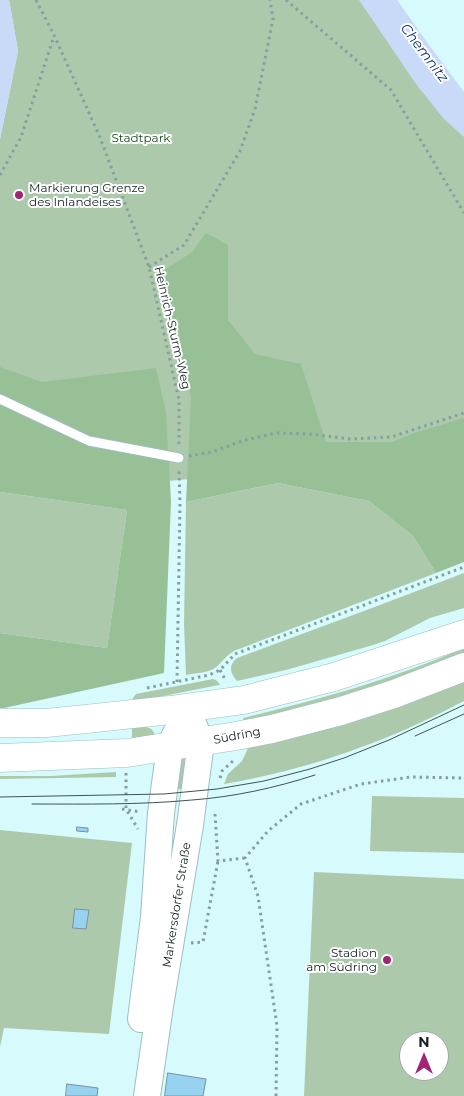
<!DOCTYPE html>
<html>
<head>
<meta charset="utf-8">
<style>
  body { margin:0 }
  #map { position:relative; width:464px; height:1096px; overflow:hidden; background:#d7fafc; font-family:Montserrat,sans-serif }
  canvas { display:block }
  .north { position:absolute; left:399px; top:1031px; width:50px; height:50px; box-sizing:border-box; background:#fff; border:1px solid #a1a6a7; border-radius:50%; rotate:0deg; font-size:14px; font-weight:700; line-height:20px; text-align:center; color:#142122 }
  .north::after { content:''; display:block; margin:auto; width:18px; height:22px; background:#a32374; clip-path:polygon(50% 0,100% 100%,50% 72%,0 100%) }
</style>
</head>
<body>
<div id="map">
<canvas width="464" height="1096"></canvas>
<div class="north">N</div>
</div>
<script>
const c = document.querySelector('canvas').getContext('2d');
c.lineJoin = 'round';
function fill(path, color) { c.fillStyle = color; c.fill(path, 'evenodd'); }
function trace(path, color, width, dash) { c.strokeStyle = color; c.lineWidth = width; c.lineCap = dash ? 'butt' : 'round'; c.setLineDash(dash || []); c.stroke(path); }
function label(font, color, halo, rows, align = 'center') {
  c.font = font + ' Montserrat,sans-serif'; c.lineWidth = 4; c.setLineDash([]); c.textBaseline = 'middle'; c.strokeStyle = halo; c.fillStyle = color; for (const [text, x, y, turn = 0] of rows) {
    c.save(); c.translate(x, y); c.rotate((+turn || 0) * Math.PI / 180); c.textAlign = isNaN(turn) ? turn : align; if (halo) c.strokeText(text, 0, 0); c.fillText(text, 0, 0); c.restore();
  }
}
fill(new Path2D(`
  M9,0H365L464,120V428L368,464L155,482L0,476V139L18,51Z
  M278,483L369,501L413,536L436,573L234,651C227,655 222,662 215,668C207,673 195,673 186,675L184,624L186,502Z
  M0,492L127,510L107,648L0,633Z
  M464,573V608L430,618L385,641L373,645L286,670L237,681C230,673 228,665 237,658L372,608Z
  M464,648V657L435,669L244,726L243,718C318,700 393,679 464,648Z
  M464,676V701C389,741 308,770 224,784L228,774L242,761L248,748Z
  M213,679L216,680L220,684L219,685L133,702V698L136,694Z
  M132,727C142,726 153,725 155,736L132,742Z
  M185,757L182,789H173L181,758Z
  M116,772V777L0,779V776H51Z
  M372,796L464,798V853L370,851Z
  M0,830L132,843L109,1034L4,1028L0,1047Z
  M314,872L464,879V1096H304ZM409,1041H439V1071H409Z`), '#accaab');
fill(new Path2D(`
  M206,233L228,245V320L255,354L301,364L326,442H392L411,434L464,418V562L436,573L413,536L369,501L278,483L186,502L191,398L160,273L192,252Z
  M0,367L42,382L156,368L166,412L171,501L164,673L4,708H0V633L107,648L127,510L0,492Z`), '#98c096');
fill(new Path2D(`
  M0,0H9L18,51L0,139Z
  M359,0H397L429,45L464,92V137L444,119L416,84Z`), '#c8daf7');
const building = new Path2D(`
  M77,827L88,828V832L77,831Z
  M75,909L89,910L86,929L73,928Z
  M168,1073L206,1079L203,1096H165Z
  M67,1084L98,1088L97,1096H66Z`);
fill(building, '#97d2f0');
trace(building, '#7892a0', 1);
const lane = new Path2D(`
  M0,399L89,441L179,458`);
const secondary = new Path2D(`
  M141,1019L154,917L161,813L170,747L175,735L180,726
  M147,1096L160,1006L190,825L201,742L194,726L186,718L179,713L170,710`);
const primary = new Path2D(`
  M0,723H46L86,719L170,710L244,700L334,677L464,634
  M0,758L127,753L236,736L272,729L341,711L394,694L464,667`);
trace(lane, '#9dbec1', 11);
trace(secondary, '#9dbec1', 28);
trace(primary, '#9dbec1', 29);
trace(new Path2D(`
  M36,0L54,35L99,135L149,267L179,400V446
  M286,0L391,90L464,213
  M0,175L21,137L54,36
  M149,267L184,245L240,151L255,109L273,19L270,0
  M189,456L212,452L242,441L276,433L309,434L351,439L391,437L464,413
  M220,670L226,681
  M177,682L180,502L179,470
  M147,688L209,675L220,670L235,654L464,567
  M126,773V809L138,829
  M220,778L222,771L234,760
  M122,809L141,812
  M215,814L218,861L245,858
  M191,943L203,942L218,861
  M276,1096L277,1026L258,896L245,858L268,831L301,804L361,784L411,777L464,778`), '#859fa1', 3, [2.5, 4]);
trace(lane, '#fff', 9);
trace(secondary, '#fff', 26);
trace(primary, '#fff', 28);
trace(new Path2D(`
  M415,736L464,714
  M0,797L164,794L217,789L264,781L310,769L344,758L389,740L464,705
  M32,804C86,804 139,805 192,800C233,797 275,788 315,775`), '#405354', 1);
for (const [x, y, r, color] of [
  [19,195,5,"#a32374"],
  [387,960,5,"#a32374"]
]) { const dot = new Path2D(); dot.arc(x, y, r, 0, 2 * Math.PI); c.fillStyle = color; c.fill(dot); trace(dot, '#fff', 2); }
label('12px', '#154e17', '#fff', [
  ["Stadtpark",141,138]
]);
label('12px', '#142122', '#fff', [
  ["Markierung Grenze",29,188],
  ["des Inlandeises",29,202],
  ["Stadion",377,953,"right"],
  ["am Südring",377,967,"right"]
], 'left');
label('12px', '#142122', '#fff', [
  ["Heinrich-Sturm-Weg",172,328,77],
  ["Südring",237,736,-11],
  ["Markersdorfer Straße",177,905,-81]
]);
label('italic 14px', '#14366d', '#fff', [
  ["Chemnitz",424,53,53]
]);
</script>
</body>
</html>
